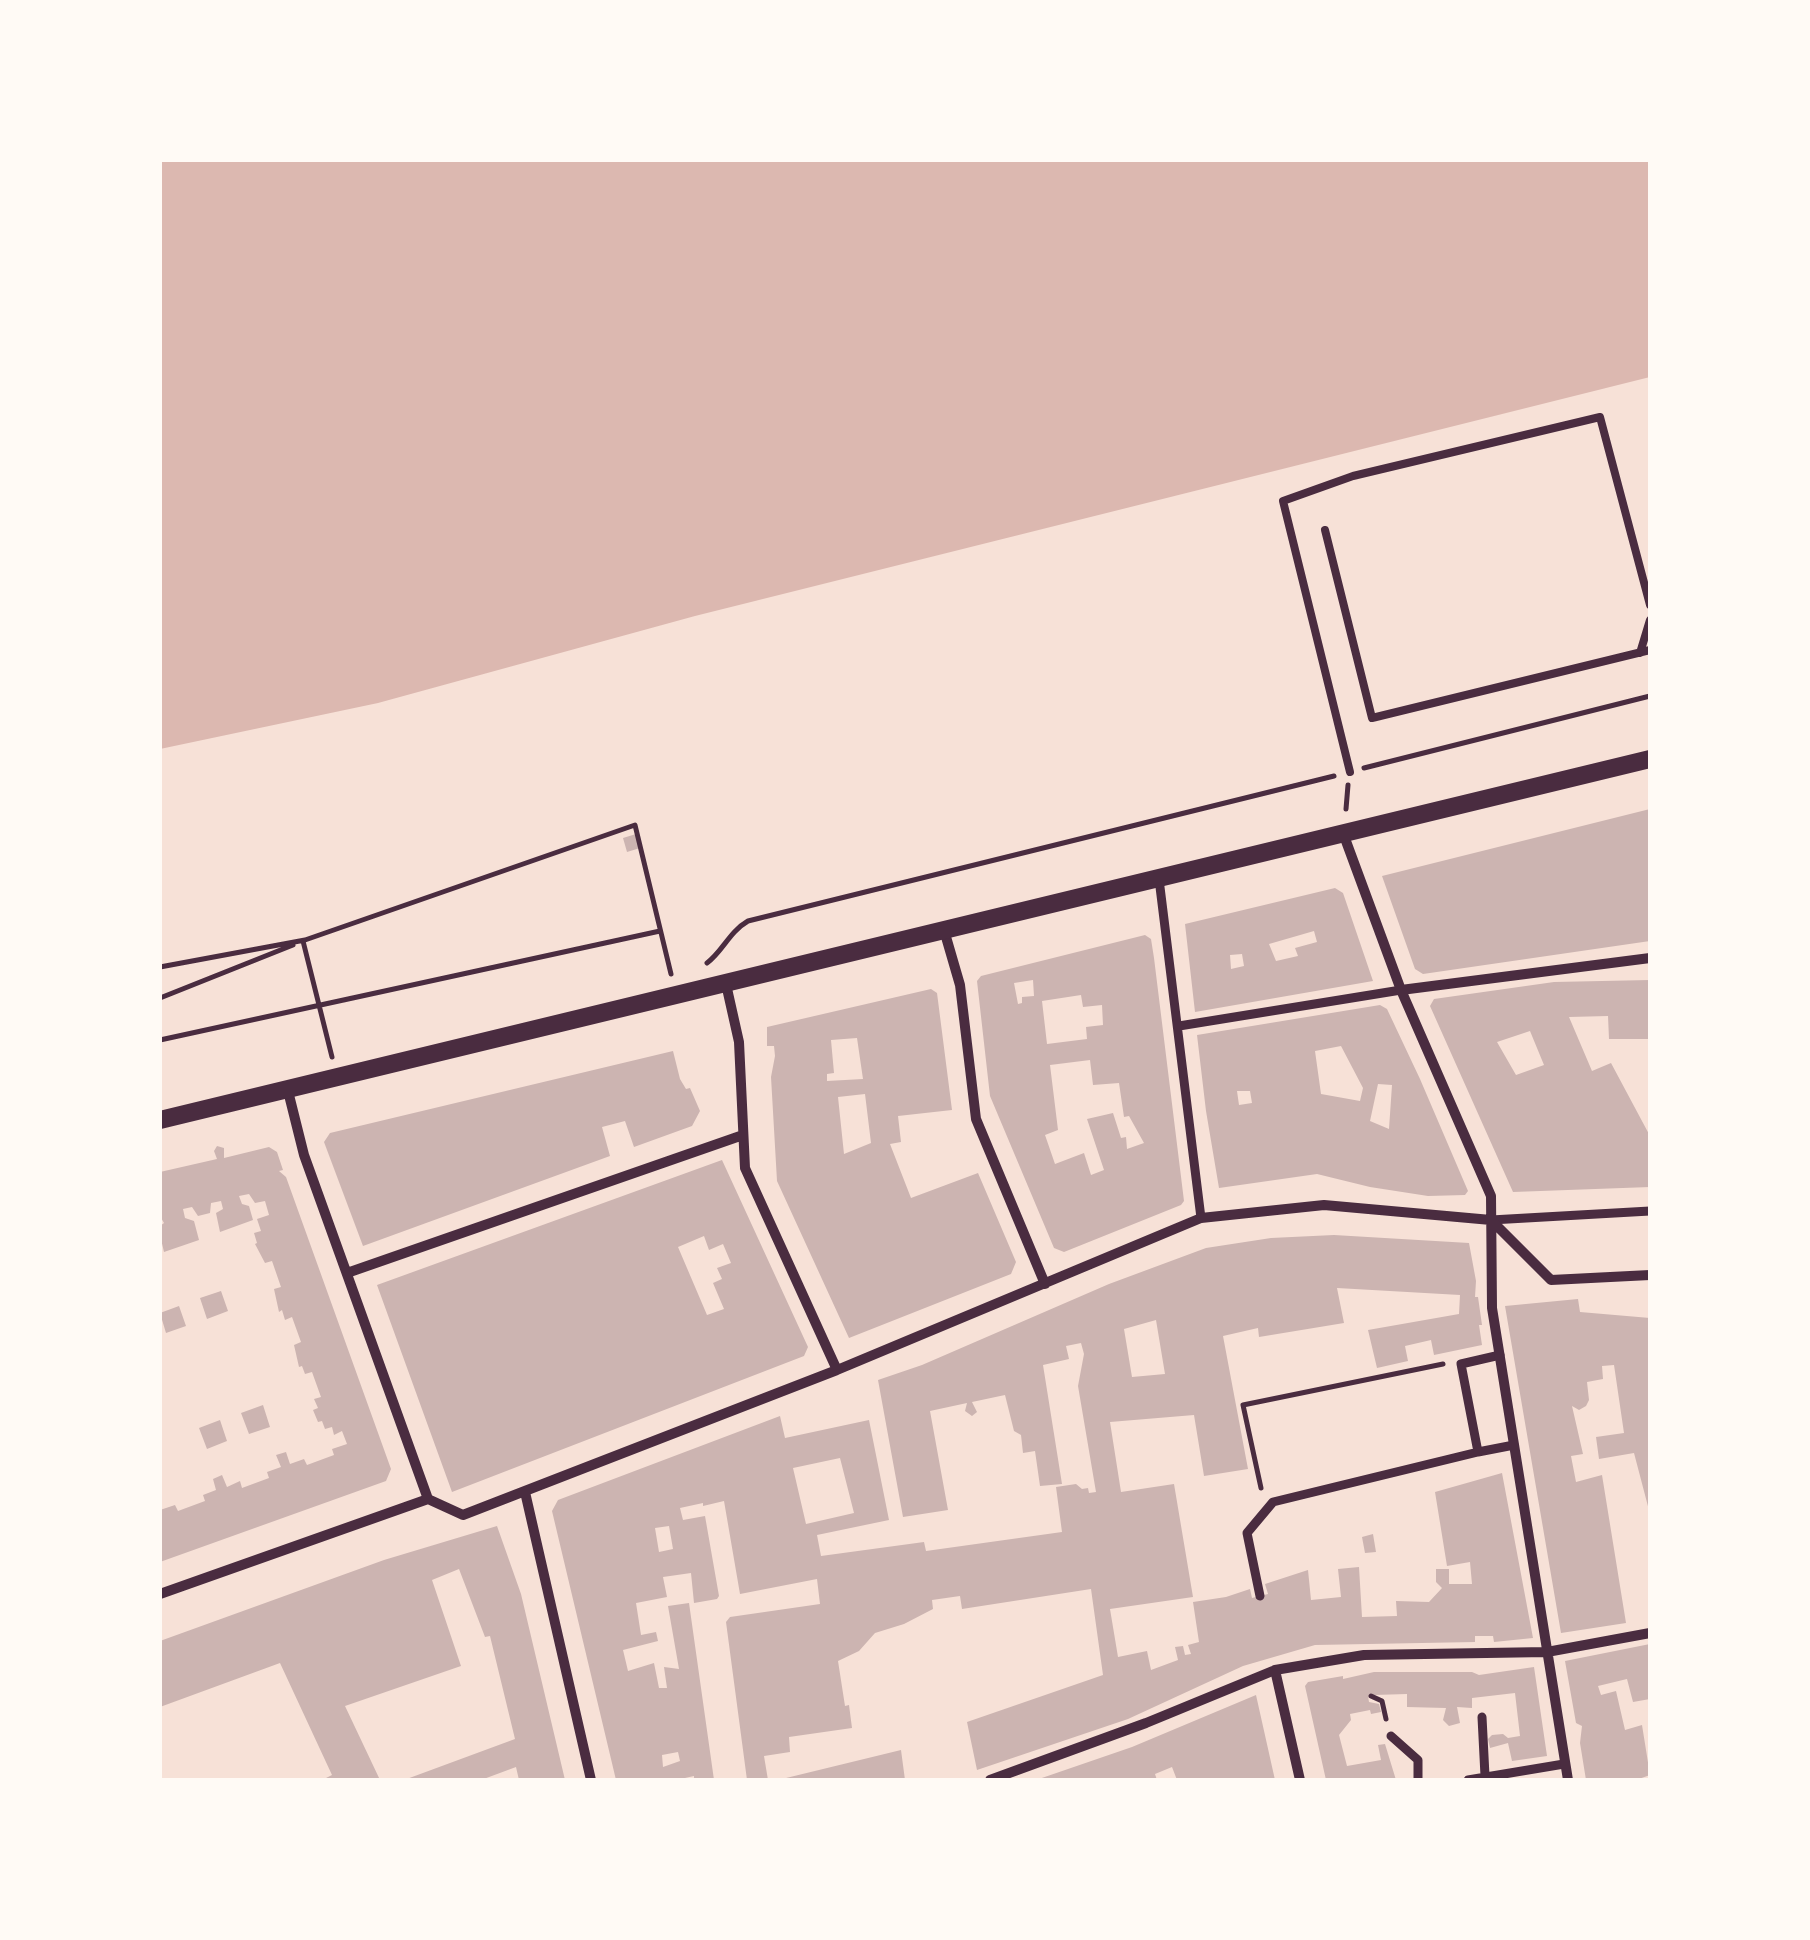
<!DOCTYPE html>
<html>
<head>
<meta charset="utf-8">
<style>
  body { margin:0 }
  #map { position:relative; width:1810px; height:1940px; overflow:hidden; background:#f7e1d7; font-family:Helvetica,sans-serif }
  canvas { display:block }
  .frame { position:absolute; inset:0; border:162px solid #fffaf5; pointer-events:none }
</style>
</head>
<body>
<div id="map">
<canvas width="1810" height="1940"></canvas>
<div class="frame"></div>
</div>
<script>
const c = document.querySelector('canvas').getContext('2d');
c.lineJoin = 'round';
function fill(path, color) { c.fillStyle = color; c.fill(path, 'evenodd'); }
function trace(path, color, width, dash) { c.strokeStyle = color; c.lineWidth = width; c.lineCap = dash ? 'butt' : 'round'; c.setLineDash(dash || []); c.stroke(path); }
fill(new Path2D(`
  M160,160H1650V377L695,616L378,703L160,749Z`), '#dcb8b0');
fill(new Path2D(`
  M1650,809V941L1423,974L1415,969L1382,876Z
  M636,834L640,848L627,852L623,838Z
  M1335,888L1343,893L1373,981L1195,1012L1185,924ZM1314,931L1317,942L1295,948L1298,956L1276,961L1269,944ZM1242,954L1244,966L1231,969L1230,955Z
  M1145,935L1151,939L1154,958L1184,1201L1181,1205L1064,1252L1054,1248L990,1096L977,981L981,976ZM1033,980L1034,996L1022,997V1003L1018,1004L1014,983ZM1081,995L1083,1007L1102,1005L1103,1025L1086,1027L1087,1039L1047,1044L1042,1001ZM1090,1060L1093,1085L1119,1083L1124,1117L1129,1116L1144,1143L1127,1149L1126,1137L1121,1138L1113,1113L1087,1119L1104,1170L1091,1175L1084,1153L1055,1164L1045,1135L1058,1130L1050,1065Z
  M1650,980V1039H1609L1608,1016L1569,1017L1592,1071L1611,1063L1650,1136V1187L1513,1192L1430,1006L1434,999L1554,982ZM1530,1031L1544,1065L1516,1075L1497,1042Z
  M931,989L937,993L952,1110L898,1116L901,1142L890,1144L911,1198L978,1173L1016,1262L1011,1274L849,1338L777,1181L771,1077L775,1056L774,1046H767V1027ZM857,1038L863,1079L827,1081V1074L834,1073L831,1040ZM865,1094L871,1143L844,1154L838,1097Z
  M1380,1005L1387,1009L1420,1079L1468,1191L1465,1195L1428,1196L1370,1187L1317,1174L1219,1188L1206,1111L1197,1035ZM1341,1046L1363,1088L1360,1101L1321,1094L1315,1051ZM1378,1084L1392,1085L1389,1129L1370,1121ZM1237,1091H1250L1252,1103L1239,1105Z
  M673,1051L680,1079L686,1089L690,1088L700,1111L692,1126L634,1147L625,1121L602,1127L610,1156L363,1246L324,1142L330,1133Z
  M217,1146L224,1148V1158L269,1147L277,1152L283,1170L279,1171L286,1177L391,1469L386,1481L160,1562V1510L175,1505L178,1511L205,1501L203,1495L216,1490L213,1479L222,1475L227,1487L240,1481L242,1488L269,1478L267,1472L281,1467L276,1455L286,1452L290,1464L304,1459L307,1465L334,1455L332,1449L347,1444L342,1431L334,1435L332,1427L325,1429L322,1421L318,1422L313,1410L318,1408L314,1399L321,1397L312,1372L305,1374L302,1366L299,1367L294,1345L301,1342L292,1317L285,1320L282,1310L279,1312L274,1289L281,1287L272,1261L265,1263L255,1244L257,1243L254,1233L261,1231L257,1219L269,1215L265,1201L255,1203L249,1194L239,1196L242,1204L249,1206L253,1220L220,1232L216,1213L223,1209L221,1201L211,1203L210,1213L198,1216L192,1207L183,1209L185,1218L194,1221L199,1240L164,1252L160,1235V1226L164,1223L160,1216V1172L217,1159L214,1151Z
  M722,1160L808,1347L804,1356L452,1492L377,1285ZM704,1236L709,1250L723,1244L731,1263L717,1268L722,1279L713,1283L724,1309L707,1315L678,1247Z
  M1334,1235L1469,1243L1476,1281L1475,1297H1478L1482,1325H1479L1482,1345L1434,1355L1431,1340L1405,1346L1408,1361L1377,1368L1368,1330L1459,1314L1460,1295L1337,1288L1344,1323L1259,1337L1258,1328L1223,1336L1248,1469L1204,1476L1194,1415L1110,1422L1121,1492L1174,1484L1193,1597L1110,1609L1118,1657L1147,1651L1151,1670L1178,1660L1175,1647L1183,1646L1185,1655L1191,1654L1188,1645L1199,1642L1193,1602L1226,1597L1250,1589L1252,1598L1268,1594L1265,1584L1308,1570L1311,1600L1341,1597L1338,1569L1359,1567L1362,1617L1397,1616L1396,1601L1429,1602L1442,1588L1436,1582V1569H1449V1584H1472L1470,1562L1447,1566L1435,1492L1502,1473L1533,1638L1494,1642L1493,1636H1475V1642L1315,1645L1243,1666L1128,1719L977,1770L967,1722L1103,1675L1091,1589L962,1609L960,1596L932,1600L933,1609L904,1624L875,1633L859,1651L838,1661L845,1706L849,1705L852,1728L789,1737L790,1752L764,1756L768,1780H747L726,1622L730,1617L820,1604L817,1579L740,1594L724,1501L703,1506V1503L680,1508L683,1520L705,1516L719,1596L717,1599L694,1603L691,1573L663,1577L667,1597L636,1603L641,1635L656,1632L658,1641L623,1650L628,1671L654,1663L659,1688H667L664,1667L679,1669L668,1606L689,1603L714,1780H694V1776L676,1780H616L552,1511L558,1500L780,1416L785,1438L869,1420L889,1520L817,1535L821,1556L924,1542L926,1551L1062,1532L1056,1487L1076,1484L1082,1489L1088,1488L1089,1493L1096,1492L1078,1386L1084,1354L1081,1343L1066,1346L1069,1359L1043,1365L1062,1484L1040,1486L1035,1451L1023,1453L1021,1435L1014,1431L1005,1395L972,1402L977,1412L972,1416L965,1411L967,1403L930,1411L948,1510L903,1517L878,1380L922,1365L1109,1284L1206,1248L1271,1238ZM1156,1320L1165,1374L1132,1377L1124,1329ZM840,1458L854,1513L806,1524L793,1468ZM669,1526L673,1549L659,1552L655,1528ZM678,1752L680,1761L663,1767L662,1755Z
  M221,1291L228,1311L207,1319L200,1298Z
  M1578,1299L1580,1312L1650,1318V1514L1634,1453L1599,1459L1596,1437L1624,1433L1614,1365L1602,1366L1603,1379L1587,1382L1589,1400L1586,1406L1579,1410L1572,1406L1583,1454L1571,1456L1576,1482L1602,1475L1626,1623L1561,1633L1505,1306Z
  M179,1306L186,1326L166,1333L160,1313Z
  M263,1405L270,1427L249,1434L241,1413Z
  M220,1420L227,1441L207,1449L199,1428Z
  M497,1526L521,1594L565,1780H519L516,1767L481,1780H404L515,1739L490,1636L485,1637L459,1569L432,1580L461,1666L345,1706L380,1780H322L332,1775L280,1663L160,1707V1641L384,1560Z
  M1373,1534L1376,1552L1365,1553L1362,1537Z
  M1650,1644V1699L1633,1702L1627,1679L1598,1686L1601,1695L1616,1691L1625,1730L1642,1725L1650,1775L1636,1780H1586L1580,1743L1582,1726L1576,1723L1565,1661Z
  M1534,1667L1547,1756L1512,1761L1508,1743L1490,1748L1488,1739L1492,1735L1503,1734L1508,1738L1520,1736L1515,1693L1472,1698V1708L1457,1707L1460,1723L1449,1726L1443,1720L1446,1708L1407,1707V1694L1374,1695L1368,1696L1369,1702L1379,1704L1381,1712L1371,1714L1370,1710L1350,1714L1351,1720L1339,1735L1347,1766L1381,1760L1378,1745L1385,1744L1396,1780H1326L1305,1686L1308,1682L1343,1676V1679L1374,1672H1472L1479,1675Z
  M1256,1695L1275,1780H1177L1172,1767L1155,1774L1157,1780H1036L1132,1747Z
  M901,1750L905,1780H782V1779Z`), '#ccb4b1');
trace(new Path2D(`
  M1364,768L1650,696
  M1346,809L1348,785
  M303,941L332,1057
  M707,963C723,951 729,932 748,921L1334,776
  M160,967L305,940L635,825L671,974
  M160,998L293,945
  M160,1040L660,931
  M1261,1488L1243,1405L1443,1364
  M1371,1696L1382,1701L1386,1719`), '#4a2c40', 5);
trace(new Path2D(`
  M1325,530L1372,718L1650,650
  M1640,653L1650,620
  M1350,772L1283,501L1353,476L1600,417L1650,605`), '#4a2c40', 8);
trace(new Path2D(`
  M1159,879L1201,1218
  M1179,1026L1401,990
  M1491,1220L1650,1211
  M1478,1452L1514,1445
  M1260,1596L1247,1533L1273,1502L1478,1452L1461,1364L1500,1355
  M1482,1717L1485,1776
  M1391,1736L1418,1760V1780
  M1468,1780L1564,1764`), '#4a2c40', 9);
trace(new Path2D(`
  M1343,833L1401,990L1491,1196L1492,1308L1568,1780
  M944,930L960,985L976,1119L1045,1284
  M726,984L739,1042L745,1168L837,1370
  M1401,990L1650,958
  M288,1091L304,1155L428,1499
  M1491,1220L1551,1280L1650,1275
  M347,1273L743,1135
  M525,1492L591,1780
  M160,1594L428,1499L463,1515L837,1370L1201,1218L1324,1205L1491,1220
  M1275,1670L1300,1780
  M990,1780L1146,1723L1275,1670L1364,1655L1547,1652L1650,1633`), '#4a2c40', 10);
trace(new Path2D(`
  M160,1120L1650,759`), '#4a2c40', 18);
</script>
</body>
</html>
